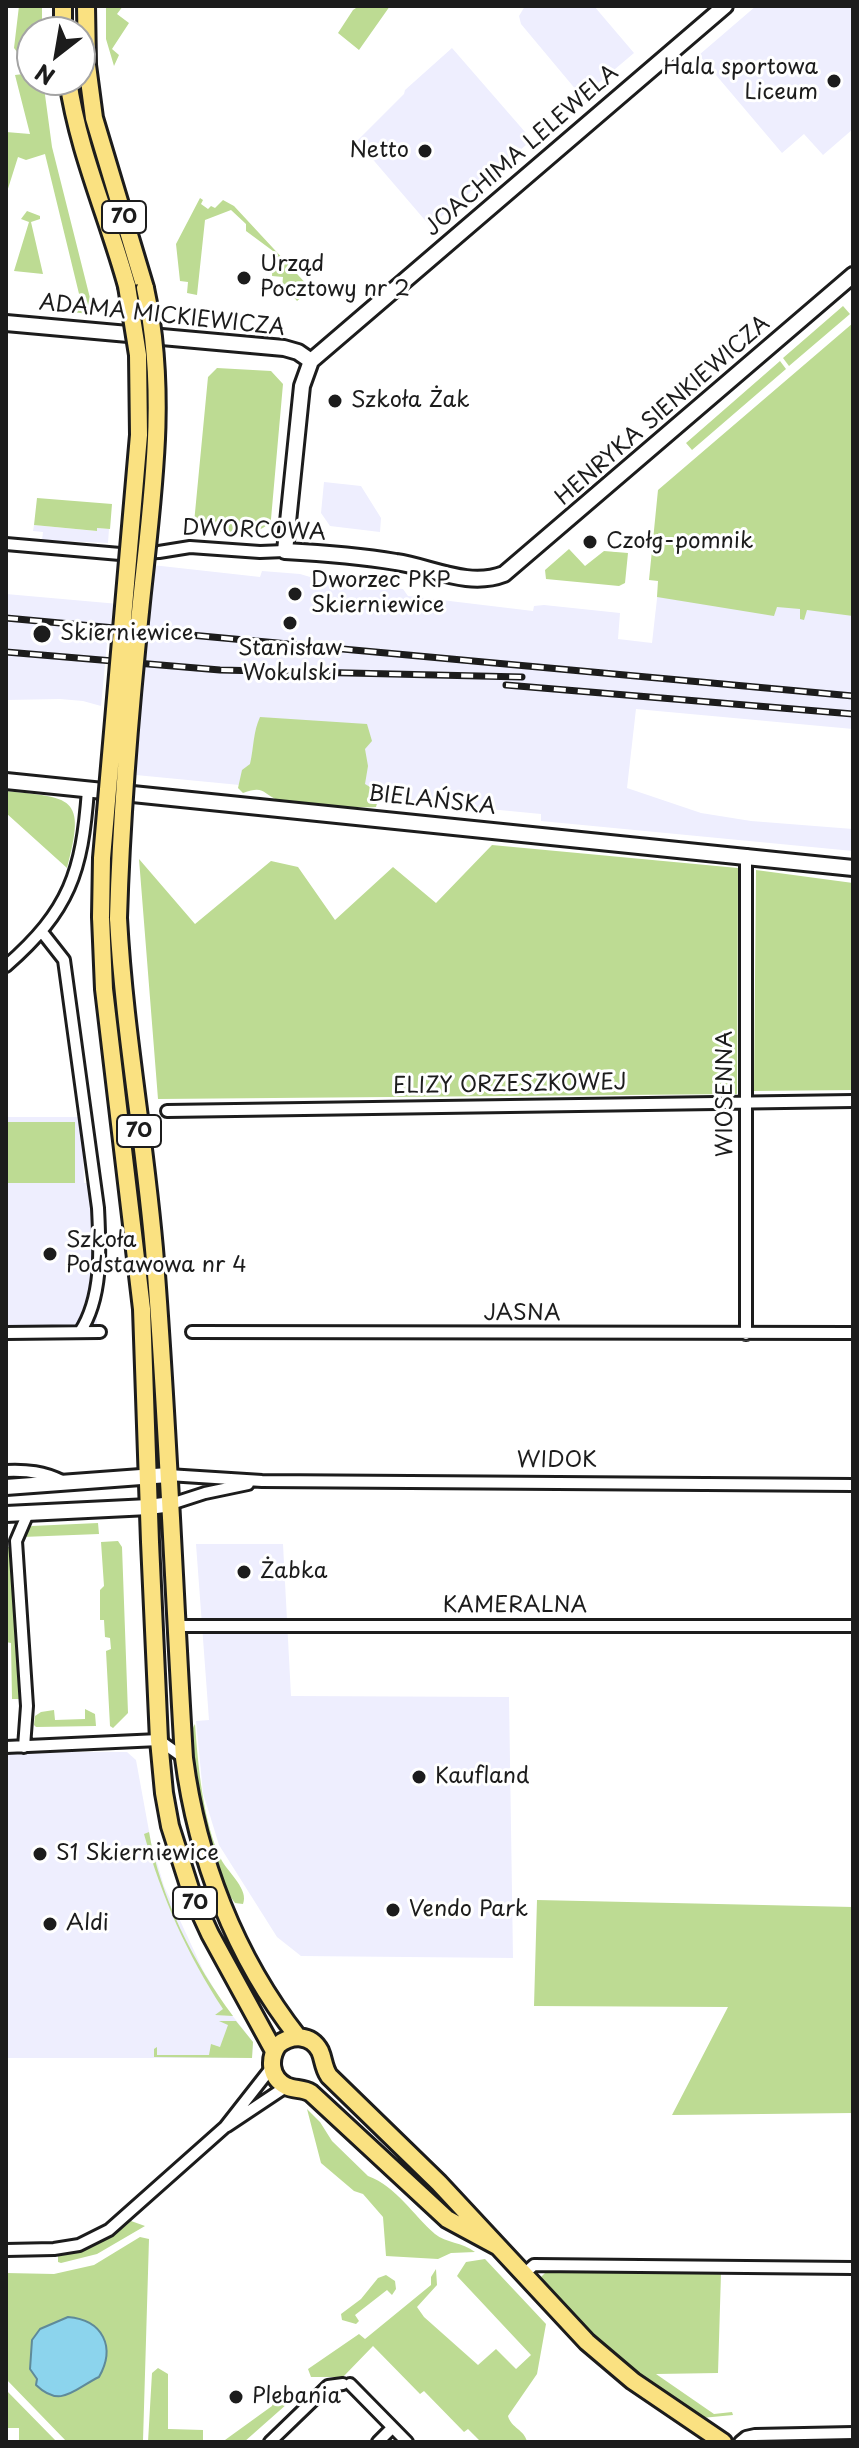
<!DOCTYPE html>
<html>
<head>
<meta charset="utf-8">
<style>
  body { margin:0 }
  #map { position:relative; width:859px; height:2448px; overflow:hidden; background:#fff; font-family:"Playpen Sans",sans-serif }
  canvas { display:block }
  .frame { position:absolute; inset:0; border:8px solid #1c1c1c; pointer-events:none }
  .north { position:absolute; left:16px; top:16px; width:80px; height:80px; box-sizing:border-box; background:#fff; border:2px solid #a4a4a4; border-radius:50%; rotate:211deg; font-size:22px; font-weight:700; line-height:32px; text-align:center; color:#1c1c1c }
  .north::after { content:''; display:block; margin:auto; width:28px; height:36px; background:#1c1c1c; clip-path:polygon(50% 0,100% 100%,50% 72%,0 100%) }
</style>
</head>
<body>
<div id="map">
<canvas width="859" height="2448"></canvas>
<div class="frame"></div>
<div class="north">N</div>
</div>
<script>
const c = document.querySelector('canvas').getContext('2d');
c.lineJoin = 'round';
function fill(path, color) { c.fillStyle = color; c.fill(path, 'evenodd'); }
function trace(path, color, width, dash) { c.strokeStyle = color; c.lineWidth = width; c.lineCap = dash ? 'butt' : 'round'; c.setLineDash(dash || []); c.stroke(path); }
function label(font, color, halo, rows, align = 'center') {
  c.font = font + ' "Playpen Sans",sans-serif'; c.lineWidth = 6; c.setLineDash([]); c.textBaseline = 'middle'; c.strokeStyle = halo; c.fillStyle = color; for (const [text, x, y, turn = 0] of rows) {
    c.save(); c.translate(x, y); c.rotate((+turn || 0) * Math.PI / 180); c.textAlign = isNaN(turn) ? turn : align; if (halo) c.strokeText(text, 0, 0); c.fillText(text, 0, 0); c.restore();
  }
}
fill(new Path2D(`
  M525,6H594L634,53L582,97L521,24L519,16Z
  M756,6H853V129L823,155L804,134L782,153L699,55Z
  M452,48L532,140L430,226L357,141L404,94L405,90Z
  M324,482L361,486L381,518L380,532L330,526L321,513Z
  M34,525L96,531L97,528L109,529L108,543L42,540L43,532L33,531Z
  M134,563L260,577L262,571L300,574L327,582L403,589L408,596L533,611L534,606L544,605L620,613L618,639L652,643L659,581L853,599V729L636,709L627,788L701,813L751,821L853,829V851L541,821V814L115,773L129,607L108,633L101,706L83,701L60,699L6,700V594L130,605Z
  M6,1117H82L84,1183H93L97,1325H6Z
  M196,1544H283L291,1696L509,1697L513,1958L301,1956L277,1937L219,1845L203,1793L196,1721L209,1720Z
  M6,1752H127L136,1760L151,1842L164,1886L203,1970L224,2005L253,2042L252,2058H6Z`), '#eeeefe');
fill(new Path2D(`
  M19,6H42V32H32L31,70L14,48Z
  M106,6H123L117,14L129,23L112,49L119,55L114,66L106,39Z
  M359,6H390L359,50L338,33L353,10Z
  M32,73V80H43L52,147L93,310L90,314L71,312L73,305L81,302L45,154L26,160L18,157L6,195V132L30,134L15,75Z
  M200,198L203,200L201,204L208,209L211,206L215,208L223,200L234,206L311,289L297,301L287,289L282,288L283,277L272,276L273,251L246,231V224L231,210L205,220L197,295L187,293L188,282L180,281L176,244Z
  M27,211L40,216V219L31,222L43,274L14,271L29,222L21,219Z
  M843,306L850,314L789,366L783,358Z
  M853,323V616L807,610L804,620L800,619V609L777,607L774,616L657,597L658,581L649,580L658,490Z
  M780,361L786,369L692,450L686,443Z
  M217,368L271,371L283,384L271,519C264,540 207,534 194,523L208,377Z
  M37,498L112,504L110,529L97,528V531L34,525Z
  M569,549L585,566L604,551L628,553L625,583L619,586L546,579L545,570Z
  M260,717L367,724L372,741L365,749L368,766L365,784L380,793L376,807C353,808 299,807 278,800C262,794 265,785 243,793L238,788L242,770L250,764C254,747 253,732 260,717Z
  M6,791C71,798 87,795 67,868L6,813Z
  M492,845L738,868L737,1094L158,1099L139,859L195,924L271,861L298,867L335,920L393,867L436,903Z
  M756,870L853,883V1090L754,1091Z
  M6,1122H75V1183H6Z
  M98,1523L99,1534L22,1537L26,1528L32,1526Z
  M118,1541L122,1547L128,1713L113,1728L110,1726L106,1651L111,1649L110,1638L105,1637L104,1620H100V1590L104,1586L101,1542Z
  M6,1547H12L19,1699H12L11,1643L6,1642Z
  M85,1709L95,1714L96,1726L36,1727L34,1725L35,1716L41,1712L54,1710L55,1720L85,1719Z
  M195,1724C198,1764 203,1825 222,1861C229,1873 249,1890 243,1904L235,1903L227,1892C214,1862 177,1752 195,1724Z
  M149,1832C160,1897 194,1964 233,2016L215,2015L223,2009C187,1954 162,1898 144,1834Z
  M537,1900L853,1907V2113L672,2115L728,2007L534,2006Z
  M219,2021H236L253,2042L252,2058L154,2057V2049L157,2047V2055H209L211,2044L220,2047L228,2025Z
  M307,2109L320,2122L332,2141L368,2176C397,2187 413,2215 435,2234C446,2243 462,2242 475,2252L451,2253L438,2259L386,2256L383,2217L363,2194L354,2191L321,2163Z
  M131,2221L145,2226L97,2254L61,2263L58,2262V2256C87,2251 109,2241 131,2221Z
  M140,2237L149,2239L143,2441L67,2442L6,2379V2273L54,2274L94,2265Z
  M485,2259L546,2324L537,2374L508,2416C511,2428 525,2430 527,2442H481L468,2429L464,2432L424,2391L420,2394L373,2346L343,2377H311L308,2369L359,2334L365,2339L431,2285V2277L436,2269L437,2285L417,2307L424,2317L478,2365L496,2349L516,2369L531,2355L457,2276L466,2262Z
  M569,2272L721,2273L718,2373L656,2374L714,2414L732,2412L733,2415L702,2418L626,2364L588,2329L541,2277L545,2273Z
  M386,2275L395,2281L396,2289L392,2295L387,2290L355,2315L359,2321L356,2324L342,2320L341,2314L361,2299L378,2278Z
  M158,2368L168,2374V2429L203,2430V2442H148L152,2373Z
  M279,2389L285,2395L291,2390L296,2396L244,2442H216L225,2440L272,2406Z
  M6,2390L57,2442H19V2428H6Z`), '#bddb93');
const water = new Path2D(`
  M68,2317C103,2320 116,2347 99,2377C74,2389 61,2409 36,2385L37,2379L30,2369L32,2340L40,2329Z`);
fill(water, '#8cd4ed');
trace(water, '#5f8a99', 2);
const street = new Path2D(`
  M6,544L120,554L159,552L190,547L260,552L285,551
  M746,855V1334
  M42,932L64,960L98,1208C100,1248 103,1297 80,1332
  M6,966C70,910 82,872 88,790
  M167,1111L853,1101
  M192,1332L853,1333
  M6,1333L100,1332
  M6,1471C27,1470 44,1472 62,1481
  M168,1475L262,1481L853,1485
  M171,1504L205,1493L248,1484
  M177,1626H853
  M6,1747L159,1740L184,1758
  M24,1747L27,1706L16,1541L28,1513
  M227,2126L287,2086
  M6,2250L54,2249L79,2245L109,2230L225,2127L272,2067
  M525,2273L534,2265L853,2268
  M350,2384L407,2442
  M270,2442L328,2386L343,2384
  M378,2442L392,2428
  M740,2442L746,2437L755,2435L853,2433`);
const secondary = new Path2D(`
  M725,6L311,361L302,386L285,551C322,553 360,556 396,562C431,567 468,588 504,574L853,275
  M6,323L284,348L298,352L311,361
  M6,781L853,868
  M6,1487L168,1475
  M6,1514L149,1507L171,1504`);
const primary = new Path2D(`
  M63,6V32
  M86,6L87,65L94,118L145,288
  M68,80C78,151 108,217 127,286
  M101,917L104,989L142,1309L150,1542L159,1740L164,1793L170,1826L192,1895L210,1934L274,2051
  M118,918C124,1033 146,1146 155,1261C168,1427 174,1593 184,1758C197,1858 235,1957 298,2037
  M497,2246L447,2219L311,2093C303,2088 294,2090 286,2086C269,2077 269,2058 278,2045C292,2034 311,2034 320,2051C324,2060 323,2067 329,2076L439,2183L587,2342L633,2381L723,2442`);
trace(street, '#1c1c1c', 16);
trace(secondary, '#1c1c1c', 20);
trace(primary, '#1c1c1c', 22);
trace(street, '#fff', 10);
trace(secondary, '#fff', 14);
trace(primary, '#fae181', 16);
const rail = new Path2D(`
  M6,618L853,696
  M6,652L220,670L522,677
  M506,685L853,714`);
trace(rail, '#1c1c1c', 7);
trace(rail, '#fff', 4, [12]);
const primaryBridge = new Path2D(`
  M101,917L102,858L139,435L138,355L127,286
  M118,918C121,813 130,707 141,602C152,497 168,393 145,288`);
trace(primaryBridge, '#1c1c1c', 22, []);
trace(primaryBridge, '#fae181', 16);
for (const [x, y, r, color] of [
  [834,81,8,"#1c1c1c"],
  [425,151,8,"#1c1c1c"],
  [244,278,8,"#1c1c1c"],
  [335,401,8,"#1c1c1c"],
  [590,542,8,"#1c1c1c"],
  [295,594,8,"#1c1c1c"],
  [290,623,8,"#1c1c1c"],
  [42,634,10,"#1c1c1c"],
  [50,1254,8,"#1c1c1c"],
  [244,1572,8,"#1c1c1c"],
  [419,1777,8,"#1c1c1c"],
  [40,1854,8,"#1c1c1c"],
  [393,1910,8,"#1c1c1c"],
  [50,1924,8,"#1c1c1c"],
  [236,2397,8,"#1c1c1c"]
]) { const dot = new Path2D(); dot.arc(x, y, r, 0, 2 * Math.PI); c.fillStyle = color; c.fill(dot); trace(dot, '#fff', 3); }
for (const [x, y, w] of [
  [124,217,44],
  [139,1131,44],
  [195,1903,44]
]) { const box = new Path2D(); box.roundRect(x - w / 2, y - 16, w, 32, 6); c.fillStyle = '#fff'; c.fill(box); trace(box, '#1c1c1c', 2); }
label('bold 20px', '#1c1c1c', null, [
  ["70",124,217],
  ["70",139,1131],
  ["70",195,1903]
]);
label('22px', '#1c1c1c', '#fff', [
  ["Hala sportowa",818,68,"right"],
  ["Liceum",818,93,"right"],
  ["Netto",409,151,"right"],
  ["Urząd",260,265],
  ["Pocztowy nr 2",260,290],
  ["Szkoła Żak",351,401],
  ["Czołg-pomnik",606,542],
  ["Dworzec PKP",311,581],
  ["Skierniewice",311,606],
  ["Skierniewice",60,634],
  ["Stanisław",290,649,"center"],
  ["Wokulski",290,674,"center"],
  ["Szkoła",66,1241],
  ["Podstawowa nr 4",66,1266],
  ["Żabka",260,1572],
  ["Kaufland",435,1777],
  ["S1 Skierniewice",56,1854],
  ["Vendo Park",409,1910],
  ["Aldi",66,1924],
  ["Plebania",252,2397]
], 'left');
label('22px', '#1c1c1c', '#fff', [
  ["JOACHIMA LELEWELA",522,151,-41],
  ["ADAMA MICKIEWICZA",162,316,6],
  ["HENRYKA SIENKIEWICZA",663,411,-41],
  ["DWORCOWA",254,531,2],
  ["BIELAŃSKA",432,801,6],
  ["ELIZY ORZESZKOWEJ",510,1085,-1],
  ["WIOSENNA",726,1094,-90],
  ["JASNA",522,1314],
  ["WIDOK",557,1461],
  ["KAMERALNA",515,1606]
]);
</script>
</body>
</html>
